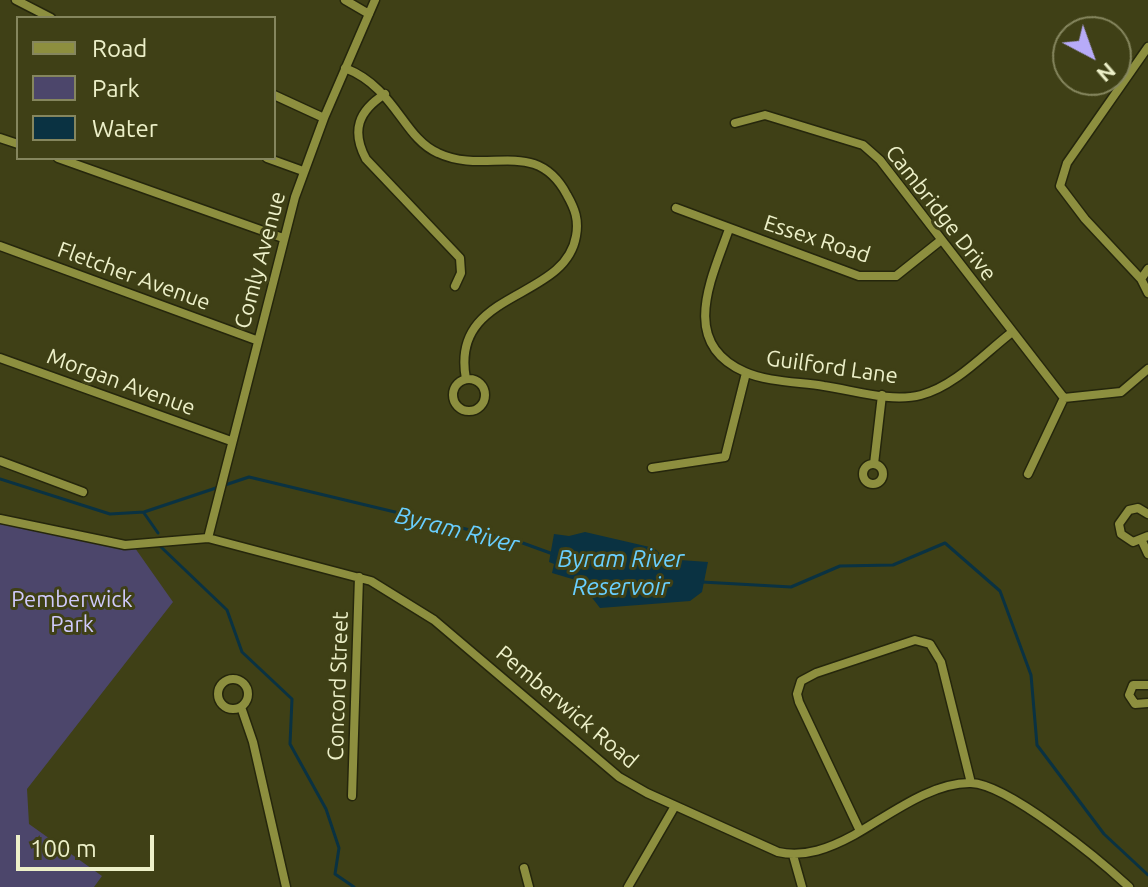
<!DOCTYPE html>
<html>
<head>
<meta charset="utf-8">
<style>
  body { margin:0 }
  #map { position:relative; width:1148px; height:887px; overflow:hidden; background:#3f4016; font-family:Ubuntu,sans-serif }
  canvas { display:block }
  .legend { position:absolute; left:16px; top:16px; width:260px; height:144px; box-sizing:border-box; background:#3f4016; border:2px solid #85865e; margin:0; padding:10px 14px; list-style:none; font-size:24px; color:#edf0c9 }
  .legend li { display:flex; align-items:center; gap:16px; height:40px }
  .legend b { width:40px; border:2px solid #85865e }
  .north { position:absolute; left:1052px; top:16px; width:80px; height:80px; box-sizing:border-box; background:#3f4016; border:2px solid #85865e; border-radius:50%; rotate:139deg; font-size:22px; font-weight:700; line-height:32px; text-align:center; color:#edf0c9 }
  .north::after { content:''; display:block; margin:auto; width:28px; height:36px; background:#b7abf8; clip-path:polygon(50% 0,100% 100%,50% 72%,0 100%) }
  .scale { position:absolute; left:16px; top:835px; width:138px; height:36px; box-sizing:border-box; border:4px solid #edf0c9; border-top:0; padding-left:10px; font-size:24px; line-height:28px; white-space:nowrap; color:#edf0c9; -webkit-text-stroke:6px #3f4016; paint-order:stroke }
</style>
</head>
<body>
<div id="map">
<canvas width="1148" height="887"></canvas>
<ul class="legend">
<li><b style="height:10px;background:#8d8f3f"></b>Road</li>
<li><b style="height:22px;background:#4c466b"></b>Park</li>
<li><b style="height:22px;background:#0a3242"></b>Water</li>
</ul>
<div class="north">N</div>
<div class="scale">100 m</div>
</div>
<script>
const c = document.querySelector('canvas').getContext('2d');
c.lineJoin = 'round';
function fill(path, color) { c.fillStyle = color; c.fill(path, 'evenodd'); }
function trace(path, color, width, dash) { c.strokeStyle = color; c.lineWidth = width; c.lineCap = dash ? 'butt' : 'round'; c.setLineDash(dash || []); c.stroke(path); }
function label(font, color, halo, rows, align = 'center') {
  c.font = font + ' Ubuntu,sans-serif'; c.lineWidth = 6; c.setLineDash([]); c.textBaseline = 'middle'; c.strokeStyle = halo; c.fillStyle = color; for (const [text, x, y, turn = 0] of rows) {
    c.save(); c.translate(x, y); c.rotate((+turn || 0) * Math.PI / 180); c.textAlign = isNaN(turn) ? turn : align; if (halo) c.strokeText(text, 0, 0); c.fillText(text, 0, 0); c.restore();
  }
}
fill(new Path2D(`
  M0,524L135,548L173,602L27,789L29,824L102,876L94,887H0Z`), '#4c466b');
fill(new Path2D(`
  M585,532L654,548L666,559L708,562L702,592L690,601L600,608L579,581L552,573L554,564L549,562L554,534L569,536Z`), '#0a3242');
trace(new Path2D(`
  M0,479L110,514L144,512L249,477L520,542L553,554
  M144,513L158,533
  M161,547L227,610L242,652L292,699L290,744L326,809L339,848L335,874L354,887
  M702,582L791,587L840,566L893,565L945,543L1000,591L1031,675L1037,745L1104,834L1148,875`), '#0a3242', 3);
const minor = new Path2D(`
  M16,0L51,18
  M345,0L369,14
  M345,68C396,88 403,138 438,153C487,176 536,136 567,195C575,209 579,220 576,236C565,302 449,289 466,379
  M385,94C358,111 351,131 366,159L460,258L461,273L455,286
  M274,95L324,118
  M735,123L765,115L863,145L880,160L1064,398L1121,392L1148,369
  M0,138L18,144
  M58,158L283,238
  M267,158L303,171
  M676,208L859,276H896L940,241
  M729,229C712,278 678,343 745,372C767,382 800,382 824,386C853,390 891,403 921,395C955,386 984,354 1011,333
  M0,246L256,340
  M1148,269L1141,279L1148,293
  M1141,279L1085,219L1060,186L1067,163L1148,47
  M0,358L231,441
  M453 395a16 16 0 1 1 32 0a16 16 0 1 1-32 0Z
  M0,461L83,492
  M874,464L882,395
  M863 474a10 10 0 1 1 20 0a10 10 0 1 1-20 0Z
  M652,468L725,457L746,373
  M1028,474L1064,398
  M1148,514L1138,508L1129,510L1119,524L1121,534L1133,542L1148,536
  M0,519L125,545L208,538L371,581L434,620L619,777L647,793L778,852C805,858 830,848 854,835C888,816 931,782 971,783C1008,784 1101,861 1129,887
  M208,538L295,197L324,118L375,0
  M1142,541L1148,554
  M218 694a15 15 0 1 1 30 0a15 15 0 1 1-30 0Z
  M1148,685H1133L1129,695L1135,704L1148,703
  M241,707L253,742L286,887
  M352,796L359,577
  M860,831L799,702L797,694L801,681L816,673L915,640L930,644L941,662L971,783
  M793,855L802,887
  M524,868L529,887
  M628,887L675,806`);
trace(minor, '#25260c', 11);
trace(minor, '#8d8f3f', 8);
label('22px', '#edf0c9', '#3f4016', [
  ["Cambridge Drive",941,213,52],
  ["Essex Road",817,239,18],
  ["Comly Avenue",260,260,-75],
  ["Fletcher Avenue",134,276,20],
  ["Guilford Lane",832,367,8],
  ["Morgan Avenue",121,382,20],
  ["Concord Street",338,686,-88],
  ["Pemberwick Road",567,707,40]
]);
label('22px', '#d0cafc', '#3f4016', [
  ["Pemberwick",72,600],
  ["Park",72,625]
]);
label('italic 24px', '#69cfff', '#3f4016', [
  ["Byram River",457,530,14],
  ["Byram River",621,559],
  ["Reservoir",621,587]
]);
</script>
</body>
</html>
